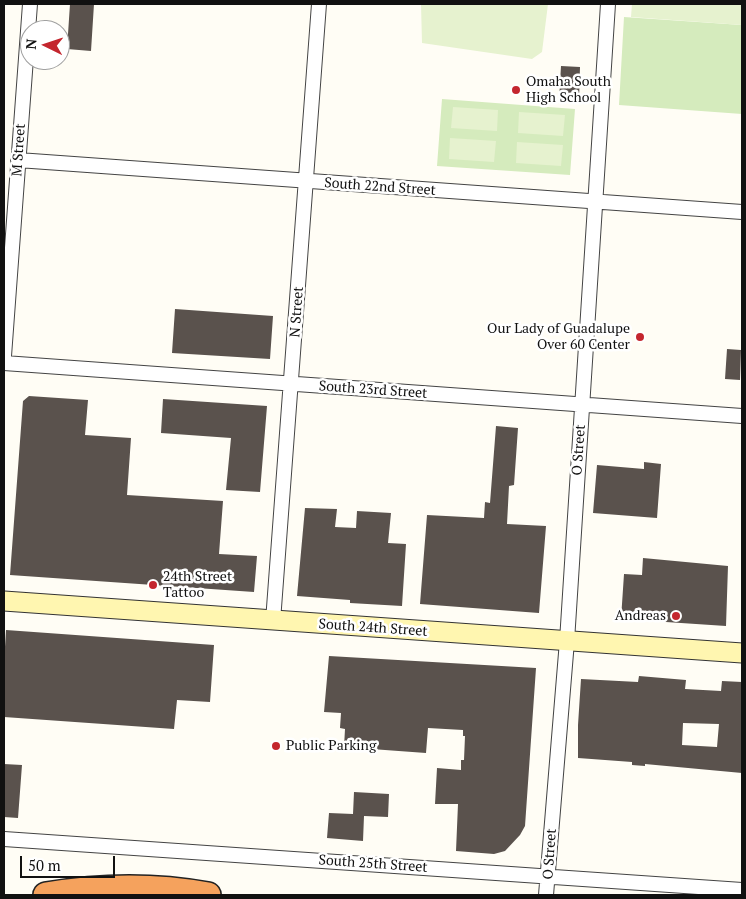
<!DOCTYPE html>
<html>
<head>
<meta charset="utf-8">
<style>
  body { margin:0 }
  #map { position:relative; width:746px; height:899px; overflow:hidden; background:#fffdf5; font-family:"PT Serif",serif }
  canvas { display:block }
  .frame { position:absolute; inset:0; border:5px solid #111; pointer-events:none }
  .north { position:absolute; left:20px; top:20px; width:50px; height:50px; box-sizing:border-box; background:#fff; border:1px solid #a0a0a0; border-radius:50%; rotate:274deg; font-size:14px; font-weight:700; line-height:20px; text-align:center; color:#111 }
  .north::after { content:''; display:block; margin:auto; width:18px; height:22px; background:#c4262e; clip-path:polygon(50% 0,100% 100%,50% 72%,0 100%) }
  .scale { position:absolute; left:20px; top:856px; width:95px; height:22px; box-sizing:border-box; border:2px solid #111; border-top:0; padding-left:6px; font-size:15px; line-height:18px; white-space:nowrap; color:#111; -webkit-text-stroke:4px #fff; paint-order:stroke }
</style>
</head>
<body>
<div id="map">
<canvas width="746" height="899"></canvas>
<div class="frame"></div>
<div class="north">N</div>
<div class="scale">50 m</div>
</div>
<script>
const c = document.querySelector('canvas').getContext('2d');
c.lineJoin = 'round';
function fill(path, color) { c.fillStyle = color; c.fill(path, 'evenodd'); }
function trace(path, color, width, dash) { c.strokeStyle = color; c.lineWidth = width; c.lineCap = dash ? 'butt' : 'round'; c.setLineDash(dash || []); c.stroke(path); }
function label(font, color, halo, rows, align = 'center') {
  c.font = font + ' "PT Serif",serif'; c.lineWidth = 5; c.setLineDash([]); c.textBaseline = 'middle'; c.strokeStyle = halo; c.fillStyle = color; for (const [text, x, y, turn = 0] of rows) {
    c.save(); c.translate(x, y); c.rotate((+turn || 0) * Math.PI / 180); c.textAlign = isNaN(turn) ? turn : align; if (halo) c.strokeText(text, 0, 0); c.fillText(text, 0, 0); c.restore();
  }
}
fill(new Path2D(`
  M624,17L742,25V114L619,105Z
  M442,99L575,109L570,175L437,166Z`), '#d5ebbd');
fill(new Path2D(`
  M421,4H548L542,52L532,59L422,43Z
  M632,4H742V25L631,17Z
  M453,107L498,110L497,131L451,128Z
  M519,112L565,115L563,136L518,133Z
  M450,138L496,141L494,162L449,159Z
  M517,142L563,145L561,166L516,163Z`), '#e6f2cf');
fill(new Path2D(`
  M70,4H94L91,51L67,49Z
  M561,66L580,67L579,101L559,100Z
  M175,309L273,316L270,359L172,353Z
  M727,349L741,350L740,380L725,379Z
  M29,396L88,400L85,435L131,438L127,495L223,501L219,554L257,556L254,592L10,575L23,401Z
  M163,399L267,406L260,492L226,490L231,438L161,433Z
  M496,426L518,428L514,485L509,486L507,524L546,526L539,613L420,604L427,515L484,518L485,502L490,503Z
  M644,462L661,464L657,518L593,513L597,465L644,469Z
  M305,508L337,509L335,527L356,528L357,511L391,513L388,543L406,544L402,606L350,603V600L297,596Z
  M643,558L728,566L726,626L621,619L624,574L642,575Z
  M6,630L214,645L210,702L177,700L174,729L4,717V663Z
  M329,656L536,668L525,826L520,835L505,851L494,854L456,851L458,804H435L437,768L461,770V760H464L465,736H463V730L428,728L426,753L344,747L345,729L340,728L341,713L324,712Z
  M639,676L686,680L685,689L721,691L722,681L742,682V773L645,764V766L632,765V762L578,758V725L581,679L638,682ZM683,723L719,724L717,747L682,745Z
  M4,764L22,765L18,818L4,817Z
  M354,792L389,794L388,817L364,816L363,841L327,838L329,813L353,814Z`), '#5a524d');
const street = new Path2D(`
  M18,160L742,212
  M4,356L30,4
  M4,363L742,416
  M273,621L319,4
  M4,839L742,890
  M546,895L567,641L608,4`);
const secondary = new Path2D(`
  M4,601L742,653`);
const highway = new Path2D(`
  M46,895C100,886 154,885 208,895`);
trace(street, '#444', 16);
trace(secondary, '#333', 21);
trace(highway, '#222', 28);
trace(street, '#fff', 14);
trace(secondary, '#fff6b0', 19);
trace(highway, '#f5a25d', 25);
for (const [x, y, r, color] of [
  [516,90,5,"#c4262e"],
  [640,337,5,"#c4262e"],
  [153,585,5,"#c4262e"],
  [676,616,5,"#c4262e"],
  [276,746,5,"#c4262e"]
]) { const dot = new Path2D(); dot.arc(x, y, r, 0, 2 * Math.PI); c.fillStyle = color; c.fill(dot); trace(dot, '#fff', 2); }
label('14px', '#111', '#fff', [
  ["Omaha South",526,82],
  ["High School",526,98],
  ["Our Lady of Guadalupe",630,329,"right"],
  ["Over 60 Center",630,345,"right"],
  ["24th Street",163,577],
  ["Tattoo",163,593],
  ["Andreas",666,616,"right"],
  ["Public Parking",286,746]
], 'left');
label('14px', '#111', '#fff', [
  ["M Street",19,150,-86],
  ["South 22nd Street",380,187,4],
  ["N Street",297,312,-86],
  ["South 23rd Street",373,390,4],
  ["O Street",579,450,-86],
  ["South 24th Street",373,628,4],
  ["O Street",550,854,-86],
  ["South 25th Street",373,864,4]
]);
</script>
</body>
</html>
